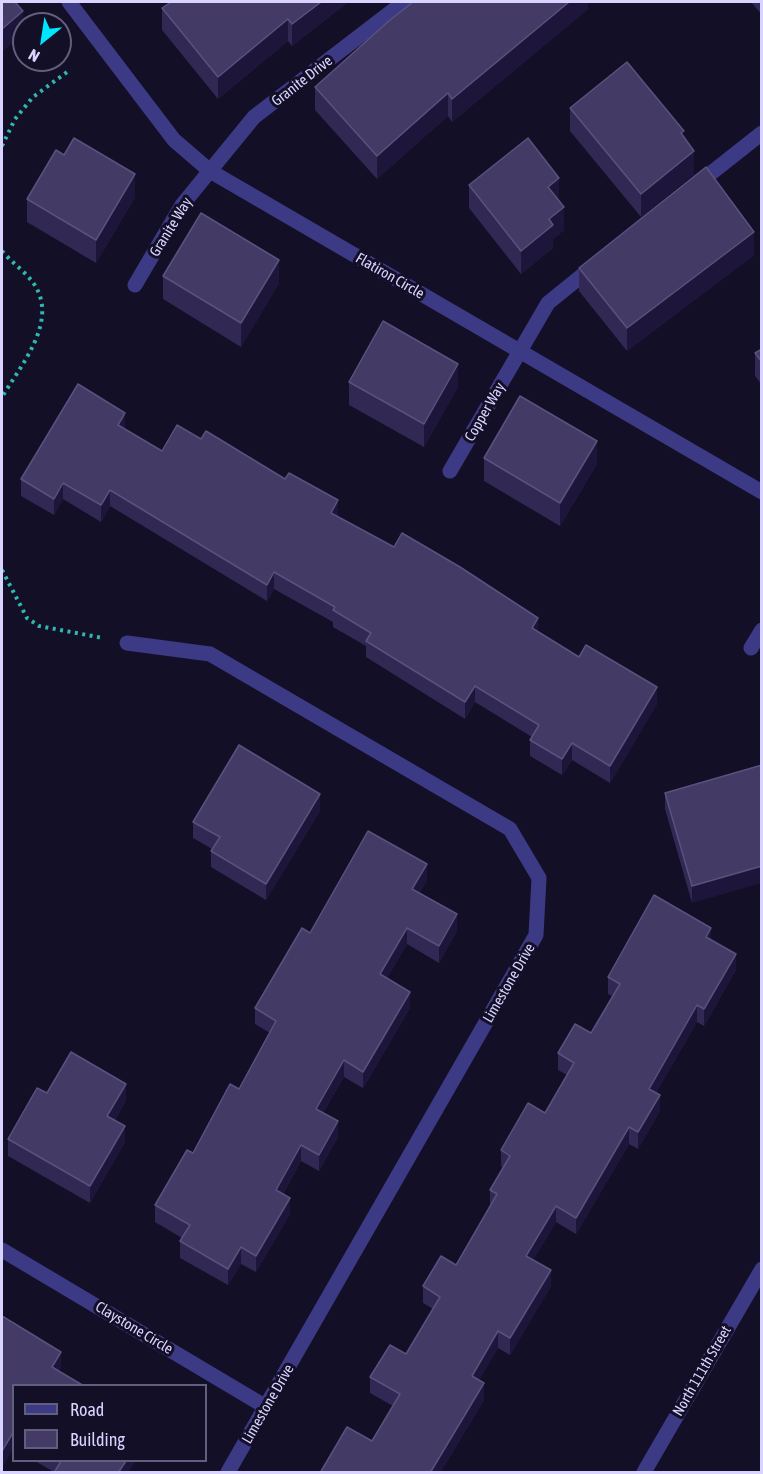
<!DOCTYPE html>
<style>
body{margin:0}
#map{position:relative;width:763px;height:1474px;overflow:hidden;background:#130f26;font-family:"Asap Condensed",sans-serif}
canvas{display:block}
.frame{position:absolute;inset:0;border:3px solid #d9d4ff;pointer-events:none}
.legend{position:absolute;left:12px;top:1384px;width:195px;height:78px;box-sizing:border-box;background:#130f26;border:2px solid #625e7d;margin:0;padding:8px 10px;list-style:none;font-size:18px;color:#d9d4ff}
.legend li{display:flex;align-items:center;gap:12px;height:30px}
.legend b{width:30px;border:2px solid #625e7d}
.north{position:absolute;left:12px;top:12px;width:60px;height:60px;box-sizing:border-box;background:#130f26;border:2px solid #625e7d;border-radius:50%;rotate:210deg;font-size:16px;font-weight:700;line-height:24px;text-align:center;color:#d9d4ff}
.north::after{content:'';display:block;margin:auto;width:21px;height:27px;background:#00e5ff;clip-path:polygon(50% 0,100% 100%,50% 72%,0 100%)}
</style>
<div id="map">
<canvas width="763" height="1474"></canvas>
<div class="frame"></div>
<ul class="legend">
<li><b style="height:8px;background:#3d3a85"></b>Road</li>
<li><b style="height:16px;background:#433a66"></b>Building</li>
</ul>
<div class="north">N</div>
</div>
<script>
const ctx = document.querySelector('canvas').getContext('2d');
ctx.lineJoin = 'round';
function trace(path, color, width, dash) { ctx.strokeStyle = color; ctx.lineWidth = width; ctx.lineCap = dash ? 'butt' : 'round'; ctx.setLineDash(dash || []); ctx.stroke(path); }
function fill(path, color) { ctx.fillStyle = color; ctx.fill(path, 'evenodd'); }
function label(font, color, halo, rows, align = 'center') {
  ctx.font = font + ' "Asap Condensed",sans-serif'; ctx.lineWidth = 6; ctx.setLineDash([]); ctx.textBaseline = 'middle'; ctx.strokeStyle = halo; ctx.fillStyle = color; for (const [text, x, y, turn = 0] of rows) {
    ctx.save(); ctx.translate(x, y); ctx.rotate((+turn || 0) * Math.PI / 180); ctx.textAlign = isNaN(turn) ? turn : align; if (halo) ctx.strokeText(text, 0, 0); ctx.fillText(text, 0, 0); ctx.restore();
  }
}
trace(new Path2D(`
 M2,146l13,-27 18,-22 34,-25
 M2,251c9,11 24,21 32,33 25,37 -13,81 -32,113
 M2,570l25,48 12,8 64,12`), '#2fb8b0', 4, [3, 4.5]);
trace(new Path2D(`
 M69,2l105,138 36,31 552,321
 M696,185l66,-52
 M135,285l47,-80 72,-88 150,-115
 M450,471l98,-168 47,-38
 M127,643l83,11 300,175 29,49 -3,57 -308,537
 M751,648l11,-18
 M2,1250l264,157
 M644,1472l118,-203`), '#3d3a85', 15);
fill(new Path2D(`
 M171,2h177l-56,44 -4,-5 -70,58 -56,-69v-22z
 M588,2v7l-136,113 -4,-6 -71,63 -62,-69v-23z
 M751,2h11v13z
 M570,108l114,29 10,37 -53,43 -71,-86z
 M469,185l90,15 5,30 -11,9v9l-32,26 -52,-66z
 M135,197l-39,66 -69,-41v-23z
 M754,255l-127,96 -48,-60v-23z
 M163,276l116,7 -38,64 -78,-48z
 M762,349v36l-7,-9v-23z
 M349,382l109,5 -34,60 -75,-42z
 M125,429l37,22 39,-12 337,193 119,72 -47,79 -38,-23 -10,15 -32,-19v-16l2,-3 -57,-35 -10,17 -99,-62v-11l-33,-19v-5l-59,-33 -7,12 -157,-95 -9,16 -38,-23 -9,16 -33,-19v-17z
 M484,458l113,6 -37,62 -76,-45z
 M762,765l-70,138 -27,-94v-16z
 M320,811l-54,89 -55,-33v-16l1,-2 -19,-11v-16z
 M427,881l-8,12 38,38 -18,32 -32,-19 -20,34 23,30 -47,80 -19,-11 -21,36 15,24 -19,34 -18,-10 -18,33 7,20 -34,58 -15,-8 -13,21 -48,-27v-17l2,-3 -27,-16v-17l84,-116 31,-56 -15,-9v-16l55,-75z
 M711,940l25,30 -32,56 -7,-4 -41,71 4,18 -22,38 -9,-5 -53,90 -20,-12 -23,38 18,26 -41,69 -12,-7 -19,32 5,20 -44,73h-120l52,-32 21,-35 -23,-13v-16l36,-23 27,-45 -10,-6v-17l33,-21 34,-59v-16l13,-22 -2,-2v-16l44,-37 22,-38 -9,-5v-17l33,-20 21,-37 -4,-2v-17z
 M126,1100l-11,20 10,22 -35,61 -82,-47v-17z
 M35,1461h100l-7,12 -74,-1z`), '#312854');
fill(new Path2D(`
 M321,2h27l-56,44v-22z
 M569,2h19v7l-136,113v-23z
 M23,11v23l-21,18v-23z
 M288,19v22l-70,58v-22z
 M448,93v23l-71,63v-23z
 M694,151v23l-53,43v-23z
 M135,174v23l-39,66v-23z
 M559,178v23l-11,-14z
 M564,207v23l-11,9v9l-32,26v-23l28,-32z
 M754,232v23l-127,96v-23z
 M279,260v23l-38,64v-24z
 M458,364v23l-34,60v-23z
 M125,413v16l-7,-4z
 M597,441v23l-37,62v-23z
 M63,483v16l-9,16v-16z
 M110,490v16l-9,16v-17z
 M338,500v17l-7,-4z
 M274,572v17l-7,12v-16z
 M538,618v16l-6,-6z
 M475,686v16l-10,17v-17z
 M657,687v17l-47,79v-17z
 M572,743v17l-10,15v-16z
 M320,794v17l-54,89v-16z
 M427,864v17l-15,25v-17z
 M762,866v17l-70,20v-17z
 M457,914v17l-18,32v-17z
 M407,928v16l-27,46v-16z
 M711,928v17l-5,-8z
 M736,954v16l-32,56v-17z
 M410,992v16l-47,80v-16z
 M697,1005v17l-48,83v-16z
 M3,1038v16l-1,4v-17z
 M344,1060v17l-28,48v-16z
 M126,1084v16l-19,33v-17z
 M660,1095v16l-22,38v-17z
 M338,1121v16l-19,34v-16z
 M125,1126v16l-35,61v-17z
 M629,1127v17l-53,90v-16z
 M301,1145v16l-25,45v-16z
 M290,1198v16l-34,58v-16z
 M556,1206v16l-30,50v-16z
 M241,1247v17l-13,21v-16z
 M551,1270v16l-41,69v-17z
 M498,1331v17l-26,44v-16z
 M61,1352v16l-9,15v-16z
 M484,1383v17l-44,73h-10z
 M14,1431v17l-12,20v-17z
 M126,1461h9l-7,12h-10z`), '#1d163a');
const building = new Path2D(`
 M2,2h13l8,9 -21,18z
 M171,2h150l-29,22 -4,-5 -70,58 -56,-69z
 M413,2h156l-117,97 -4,-6 -71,63 -62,-69 75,-67z
 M627,62l57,69 -3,2 13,18 -53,43 -71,-86z
 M74,138l61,36 -39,66 -69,-41 29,-49 8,5z
 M528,138l31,40 -11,9 16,20 -15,12 4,6 -32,26 -52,-66z
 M706,167l48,65 -127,96 -48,-60z
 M201,213l78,47 -38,63 -78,-47z
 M383,321l75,43 -34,60 -75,-42z
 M762,349v13l-7,-9z
 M78,384l47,29 -7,12 44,26 15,-26 24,14 5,-8 79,48 4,-6 49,27 -7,13 63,34 8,-14 58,34 78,51 -6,10 47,29 7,-12 71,42 -47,79 -38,-23 -10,16 -32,-19 9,-15 -64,-39 -10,16 -99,-61 5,-8 -38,-23 2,-3 -61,-35 -7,13 -157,-95 -9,15 -38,-22 -9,16 -33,-20z
 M520,396l77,45 -37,62 -76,-45z
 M239,745l81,49 -54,90 -55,-33 9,-14 -27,-15z
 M762,765v101l-70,20 -27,-93z
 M368,831l59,33 -15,25 45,25 -18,32 -32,-18 -27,46 30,18 -47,80 -19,-12 -28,49 22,12 -19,34 -18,-10 -25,45 14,8 -34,58 -15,-9 -13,22 -48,-28 10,-16 -35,-20 32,-55 6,3 37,-69 9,5 37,-68 -21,-13 47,-80 8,5z
 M654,895l57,33 -5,9 30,17 -32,55 -7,-4 -48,84 11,6 -22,37 -9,-5 -53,91 -20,-12 -30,50 25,14 -41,68 -12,-7 -26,45 12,7 -54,90h-110l27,-46 25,14 28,-47 -30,-17 20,-32 16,9 34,-57 -17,-11 18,-30 15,9 41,-71 -7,-4 20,-34 -9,-6 27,-47 17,10 29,-50 -16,-10 17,-29 16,9 29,-49 -12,-7z
 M71,1052l55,32 -19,32 18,10 -35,60 -82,-47 29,-51 10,5z
 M2,1316l59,36 -9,15 32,19h-70v45l-12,20z
 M61,1461h65l-8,12h-64z`);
fill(building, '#433a66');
trace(building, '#5a527e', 1.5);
label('15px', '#d9d4ff', '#130f26', [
 ["Granite Drive",302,81,-38],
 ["Granite Way",171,227,-58],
 ["Flatiron Circle",390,276,30],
 ["Copper Way",485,412,-60],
 ["Limestone Drive",509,983,-60],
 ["Claystone Circle",134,1328,31],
 ["North 111th Street",702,1371,-60],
 ["Limestone Drive",268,1404,-60]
]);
</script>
